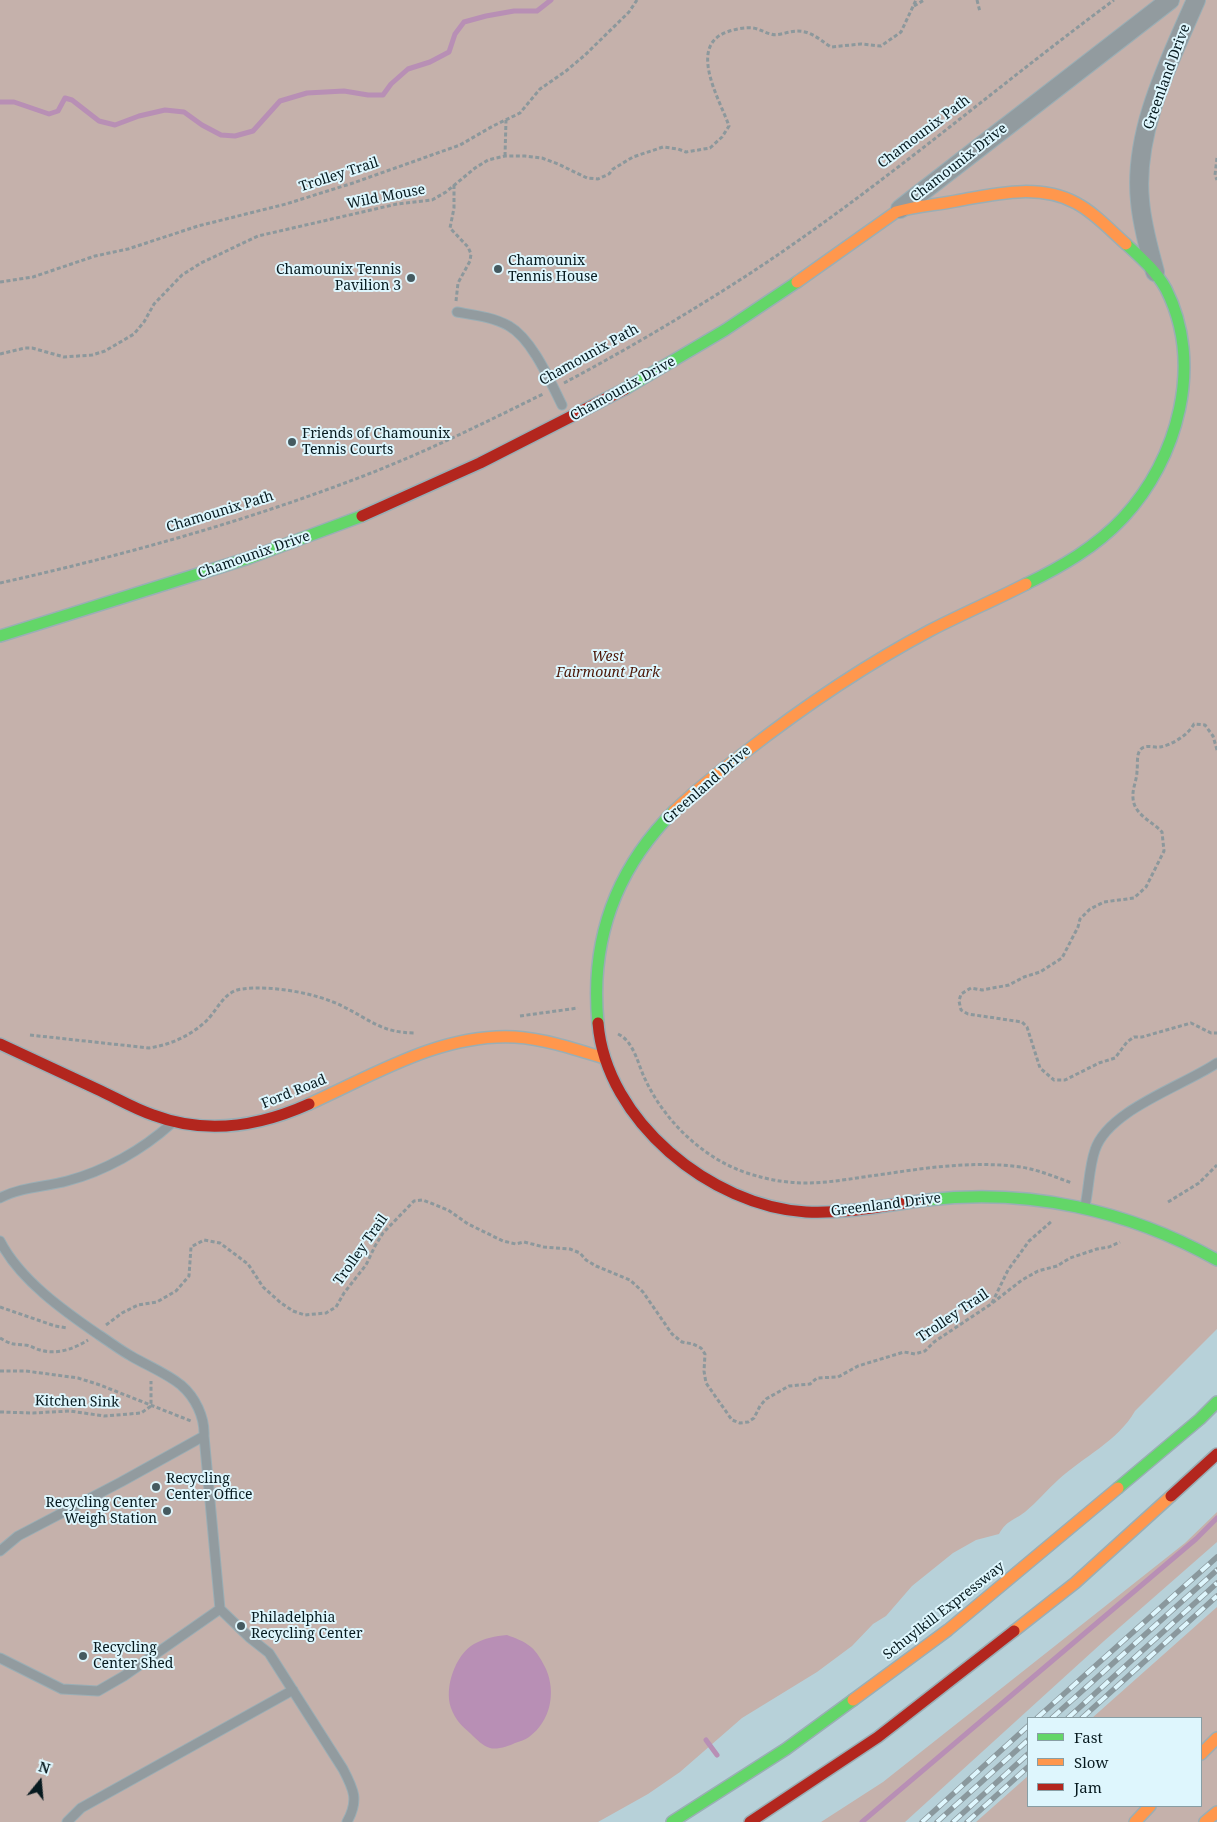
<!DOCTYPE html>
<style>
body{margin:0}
#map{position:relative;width:1217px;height:1822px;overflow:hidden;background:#b7d1d9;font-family:"Noto Serif",serif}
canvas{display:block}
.legend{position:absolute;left:1027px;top:1717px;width:175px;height:90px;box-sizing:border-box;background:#def6fd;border:1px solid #889ea4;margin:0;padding:6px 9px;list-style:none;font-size:15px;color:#071a1f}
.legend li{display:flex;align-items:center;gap:10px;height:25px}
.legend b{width:25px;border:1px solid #889ea4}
.north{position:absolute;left:15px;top:1757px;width:50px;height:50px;-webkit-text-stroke:4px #def6fd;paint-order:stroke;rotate:17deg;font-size:14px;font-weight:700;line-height:20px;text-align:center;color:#071a1f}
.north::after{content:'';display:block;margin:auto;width:18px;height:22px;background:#071a1f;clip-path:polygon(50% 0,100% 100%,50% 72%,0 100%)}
</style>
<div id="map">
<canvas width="1217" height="1822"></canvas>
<ul class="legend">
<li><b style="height:6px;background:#63d668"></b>Fast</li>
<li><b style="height:6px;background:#ff974d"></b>Slow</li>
<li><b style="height:6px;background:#b3261e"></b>Jam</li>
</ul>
<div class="north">N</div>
</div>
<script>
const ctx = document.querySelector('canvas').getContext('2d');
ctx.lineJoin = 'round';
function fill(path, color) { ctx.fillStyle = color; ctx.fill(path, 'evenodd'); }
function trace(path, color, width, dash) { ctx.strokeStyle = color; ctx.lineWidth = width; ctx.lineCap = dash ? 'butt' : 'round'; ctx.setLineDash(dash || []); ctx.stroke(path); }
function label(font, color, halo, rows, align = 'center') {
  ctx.font = font + ' "Noto Serif",serif'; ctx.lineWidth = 4; ctx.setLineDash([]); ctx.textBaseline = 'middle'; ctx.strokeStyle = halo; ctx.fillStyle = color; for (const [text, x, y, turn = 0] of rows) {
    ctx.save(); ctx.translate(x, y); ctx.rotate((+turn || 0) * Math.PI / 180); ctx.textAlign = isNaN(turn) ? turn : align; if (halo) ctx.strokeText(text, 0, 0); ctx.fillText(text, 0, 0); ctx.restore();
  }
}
fill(new Path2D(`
 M0,0h1217v1329l-82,82c-17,30 -52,46 -77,69 -11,10 -21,22 -33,32 -12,9 -18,8 -26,22l-23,6 -23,13 -41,33 -26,30 -13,8 -21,22 -35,26 -75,46 -62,54 -32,22 -50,28h-598z
 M1217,1512v30l-113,99 -199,181h-84l62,-40 302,-239z
 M1217,1607v215h-241l52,-46v30h173v-88h-109z`), '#c5b1ab');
fill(new Path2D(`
 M507,1635c8,3 17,6 24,12 6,5 11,14 15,22 10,23 5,52 -17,68 -4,3 -9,4 -14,6 -6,3 -18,7 -25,5 -7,-2 -14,-9 -19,-14 -10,-9 -15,-13 -20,-26 -7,-20 4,-53 23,-64 11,-6 21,-8 33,-9z`), '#b88fb5');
trace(new Path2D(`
 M0,102h14l35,12 9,-3 7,-13 7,2 27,21 16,4 24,-9 26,-6 19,2 18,13 19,10 14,1 18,-5 27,-30 27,-8 37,-2 24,4h15l8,-11 17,-15 22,-7 19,-10 6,-18 9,-12 22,-6 28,-5h23l14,-11
 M706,1740l11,15
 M862,1822l334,-283 21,-21`), '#b88fb5', 5);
const lane = new Path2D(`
 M457,312c17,3 36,5 52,14 23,13 41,55 53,79
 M0,1198c21,-11 45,-11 67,-17 38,-10 75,-31 104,-57
 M1085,1206c4,-18 4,-39 10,-56 13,-40 88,-64 122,-87
 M0,1241c20,39 64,70 99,94 11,7 21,15 32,21 17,10 35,17 50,29 14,12 24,32 23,51l16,173 30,29 19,15 74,116c11,21 16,31 4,53
 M0,1551l18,-15 103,-54 83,-46
 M0,1658l62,31 36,2 26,-15 96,-67
 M67,1822l14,-14 212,-118`);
const street = new Path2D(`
 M900,209l270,-209
 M1155,272c-6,-23 -13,-46 -15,-71 -7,-69 29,-139 56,-201`);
const fast = new Path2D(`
 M625,389l100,-59 72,-48
 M1026,584c35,-17 70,-37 97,-66 55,-59 81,-154 43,-229 -10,-18 -25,-31 -40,-45
 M0,636l249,-78 113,-42
 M598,1023c-8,-83 17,-153 76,-212
 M927,1200c101,-12 201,10 290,60
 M1118,1488l82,-69 17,-17
 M672,1822l114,-73 67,-49`);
const slow = new Path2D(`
 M797,282l99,-70c19,-6 40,-7 60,-11 39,-7 83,-18 120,2 19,10 34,27 50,41
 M674,811c22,-21 46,-40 70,-58 59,-46 121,-88 187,-123 31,-16 64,-30 95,-46
 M309,1104c65,-29 132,-71 206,-67 30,2 60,12 89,21
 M1014,1631l61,-48 96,-87
 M853,1700l95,-70 170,-142
 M1201,1754l16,-16
 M1135,1822l15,-16
 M1205,1822l12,-10`);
const jam = new Path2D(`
 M362,516l118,-53 145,-74
 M598,1023c8,98 113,183 208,189 41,2 80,-7 121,-12
 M0,1044c34,16 67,31 101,47 17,8 34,18 52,24 53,20 105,12 156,-11
 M1171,1496l46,-42
 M750,1822l128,-85 136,-106`);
trace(lane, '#9aaeb5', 11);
trace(street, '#9aaeb5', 20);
trace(fast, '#9aaeb5', 14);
trace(slow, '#9aaeb5', 14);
trace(jam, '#9aaeb5', 14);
trace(new Path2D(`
 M977,0l3,12
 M914,6l10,-6
 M505,156l1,-36
 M1217,158l-2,17 2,5
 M454,185v23l-4,20 18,19 3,7 -1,7 -12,22 -2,18
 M0,282l33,-5 62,-21 33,-7 70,-23 88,-22 67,-21 107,-38 33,-19 27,-13 20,-24 26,-18 19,-16 44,-43 8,-12
 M0,354l25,-6h7l32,9 28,-2 13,-4 29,-17 10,-12 10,-18 28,-29 19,-12 57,-27 139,-32 35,-4 14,-8 29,-24 13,-8 17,-4h20l17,2 16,6 29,14 11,1 11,-5 4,-5 20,-12 30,-10 15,2 8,3 24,-4 12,-11 7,-11c-9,-26 -42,-80 -2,-94 8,-3 18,-5 26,-4 7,1 12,5 18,6 6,2 13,-1 19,-2 18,-4 27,6 41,15l30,-3 20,2 20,-14 15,-32
 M564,383c62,-33 123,-69 182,-107 129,-84 245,-185 368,-276
 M0,583c125,-28 251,-63 371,-110 59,-23 115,-51 172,-79
 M1217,750l-4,-14 -8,-11 -11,-1c-6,11 -22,21 -34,23 -6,1 -14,-3 -19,2 -5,5 -3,15 -4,22 0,9 -5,18 -4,27 1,17 19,23 29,34l2,19 -18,36 -12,11 -30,4 -14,7 -10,10 -2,8 -16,31 -22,14 -16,5 -15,8 -27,5 -11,-2 -10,6 -2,7 2,9 7,4 54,8 5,5 13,41 14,12h11l34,-17 16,-5 12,-16 7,-5h8l49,-14 20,10h6
 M520,1016l58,-8
 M618,1034c17,8 20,32 28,47 19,40 56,76 98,91 56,19 86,9 141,2 45,-7 92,-13 136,-7 18,3 34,10 51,16
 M30,1035l119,13c20,-3 39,-11 55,-25 13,-11 19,-32 38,-34 29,-4 74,4 100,17 29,14 39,27 74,27
 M1168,1202l31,-19 18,-18
 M992,1303l16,-33 21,-29 23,-20
 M0,1307l55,19 13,2
 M106,1325l16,-12 16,-8 19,-3 19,-11 13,-15 2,-29 13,-7 16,3 28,21 15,23 18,16 12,8 12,4 21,-2 10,-6 8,-14 22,-28 9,-19 8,-13 31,-32 9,-1 25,10 20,14 35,17 13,3 8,-2 20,5 26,2 10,4 6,7 10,6 34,14 13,12 29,42 10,8 11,2 8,4 4,6 -1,17 2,12 26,37 8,3 8,-1 6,-4 6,-12 6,-7 23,-13 21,-2 7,-6 21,-1 20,-11 46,-14 11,2 10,-3 9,-9 57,-38 31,-24 16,-9 19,-5 13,-8 27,-9 12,-2 11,-5
 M0,1338c12,7 12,6 25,7 5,0 10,4 15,5 16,5 34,-1 48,-10
 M0,1371h26l52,7 22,7 91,36
 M0,1412l33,1 37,-2 34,5 37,-3 10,-7v-25`), '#8c989c', 3, [4, 2.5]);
trace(lane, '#929b9f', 9);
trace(street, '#929b9f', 18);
trace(fast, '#63d668', 11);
trace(slow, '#ff974d', 11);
trace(jam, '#b3261e', 11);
const rail = new Path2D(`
 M1037,1718l180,-161
 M1052,1718l165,-148
 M1068,1718l149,-135
 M1082,1718l135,-122
 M922,1822l106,-96
 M937,1822l91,-82
 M953,1822l75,-68
 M967,1822l61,-55`);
trace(rail, '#8a989d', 5.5);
trace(rail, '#def6fd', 4, [11]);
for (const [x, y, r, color] of [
 [498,269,5,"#455a60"],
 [411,278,5,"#455a60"],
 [292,442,5,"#455a60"],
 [156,1487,5,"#455a60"],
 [167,1511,5,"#455a60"],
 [241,1626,5,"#455a60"],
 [83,1656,5,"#455a60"]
]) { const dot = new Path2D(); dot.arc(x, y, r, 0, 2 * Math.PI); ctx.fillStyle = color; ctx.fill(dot); trace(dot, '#def6fd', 2); }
label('14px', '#071a1f', '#def6fd', [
 ["Greenland Drive",1167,77,-70],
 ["Chamounix Path",924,132,-37],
 ["Chamounix Drive",959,163,-38],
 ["Trolley Trail",339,175,-18],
 ["Wild Mouse",386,197,-11],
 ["Chamounix Path",589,355,-29],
 ["Chamounix Drive",623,389,-29],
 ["Chamounix Path",220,512,-17],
 ["Chamounix Drive",254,555,-19],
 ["Greenland Drive",707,785,-41],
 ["Ford Road",294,1092,-22],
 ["Greenland Drive",886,1205,-7],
 ["Trolley Trail",361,1250,-55],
 ["Trolley Trail",953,1316,-34],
 ["Kitchen Sink",77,1402,1],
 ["Schuylkill Expressway",944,1611,-38]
]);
label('14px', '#071a1f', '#def6fd', [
 ["Chamounix",508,261],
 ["Tennis House",508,277],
 ["Chamounix Tennis",401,270,"right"],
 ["Pavilion 3",401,286,"right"],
 ["Friends of Chamounix",302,434],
 ["Tennis Courts",302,450],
 ["Recycling",166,1479],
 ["Center Office",166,1495],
 ["Recycling Center",157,1503,"right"],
 ["Weigh Station",157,1519,"right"],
 ["Philadelphia",251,1618],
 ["Recycling Center",251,1634],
 ["Recycling",93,1648],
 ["Center Shed",93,1664]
], 'left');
label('italic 14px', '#4c1707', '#def6fd', [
 ["West",608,657],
 ["Fairmount Park",608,673]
]);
</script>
